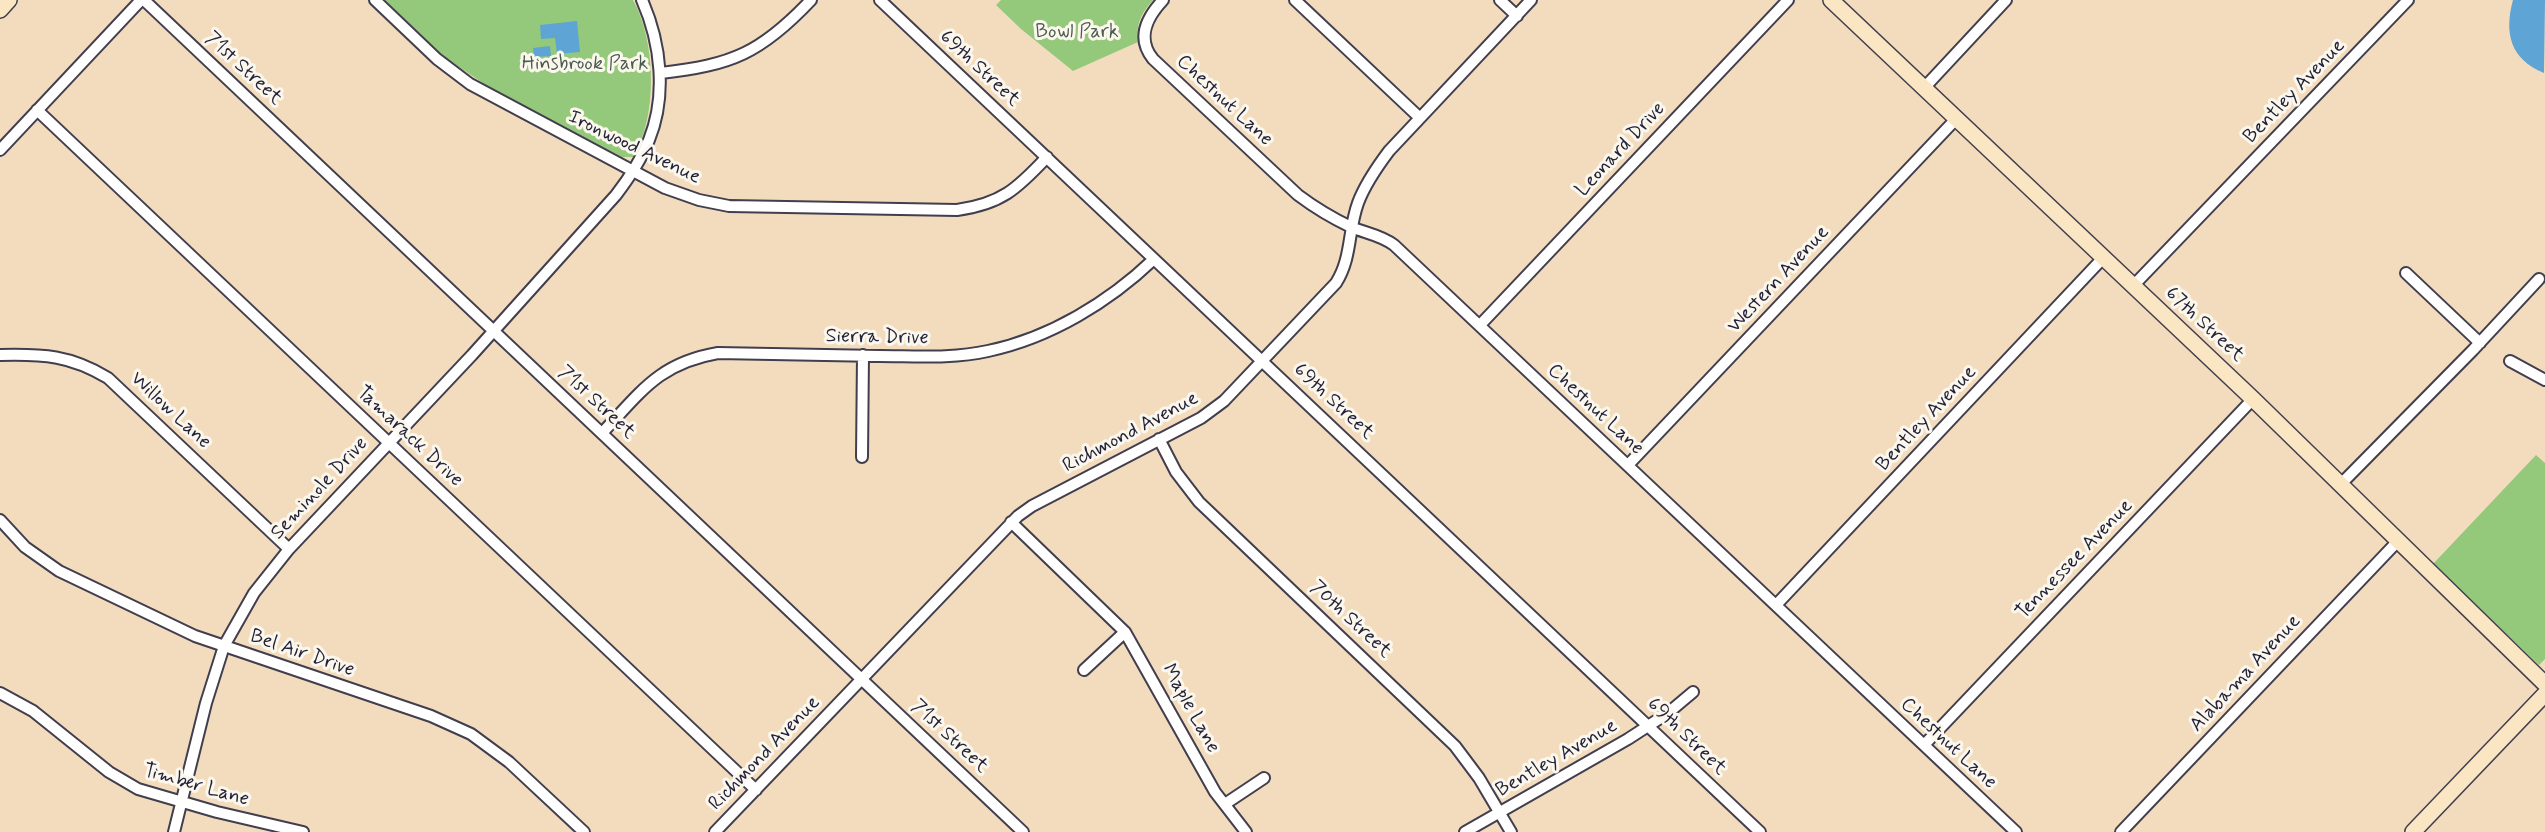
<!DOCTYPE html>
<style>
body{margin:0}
canvas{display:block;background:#f3dcbd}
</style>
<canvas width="2545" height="832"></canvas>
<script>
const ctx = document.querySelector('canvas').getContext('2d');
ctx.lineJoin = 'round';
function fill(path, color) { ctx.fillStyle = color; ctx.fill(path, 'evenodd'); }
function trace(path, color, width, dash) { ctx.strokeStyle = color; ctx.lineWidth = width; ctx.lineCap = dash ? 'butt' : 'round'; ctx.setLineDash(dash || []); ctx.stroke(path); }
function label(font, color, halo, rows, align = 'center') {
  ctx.font = font + ' Mynerve,sans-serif'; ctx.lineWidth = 6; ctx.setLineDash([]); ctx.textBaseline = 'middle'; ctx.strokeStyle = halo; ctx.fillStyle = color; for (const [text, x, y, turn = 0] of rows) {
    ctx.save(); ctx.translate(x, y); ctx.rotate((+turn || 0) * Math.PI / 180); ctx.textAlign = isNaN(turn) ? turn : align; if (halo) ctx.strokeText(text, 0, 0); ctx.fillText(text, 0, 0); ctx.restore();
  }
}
fill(new Path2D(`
 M385,0h248c23,41 25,117 0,157h-11l-123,-63 -53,-36z
 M1001,0h152c-12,14 -17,23 -15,42l-65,29 -52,-42 -25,-24z
 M2536,455l9,8v196l-6,6 -106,-101z`), '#94c97b');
fill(new Path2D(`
 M2513,0h32l-1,73c-34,-14 -40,-40 -31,-73z
 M577,21l3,31 -23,2 -2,-16 -14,1 -1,-14z
 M550,46l1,10 -17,1 -1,-9z`), '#5ea4d4');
const street = new Path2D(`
 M144,0l879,832
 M375,0l62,59 33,25 195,104 34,12 30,6 228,4c44,-6 60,-21 90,-53
 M880,0l880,832
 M1163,0c-16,17 -27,38 -10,59l145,136c16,12 34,23 53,32 14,6 30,8 43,18l622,587
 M1295,0l125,118
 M1500,0l17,16
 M661,73c71,-8 100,-20 150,-73
 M1924,88l82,-88
 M37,110l719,680
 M0,150l141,-150
 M2406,273l74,70
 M2133,286l275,-286
 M1480,325l308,-325
 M0,355c43,-1 70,0 108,23l181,171
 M2510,361l35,19
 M602,433c39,-41 57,-70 116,-80 54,1 107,2 161,3 36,0 73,3 109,-5 62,-13 121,-49 166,-92
 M1159,439l17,33 23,30 256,244 24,32 32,54
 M862,457l1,-102
 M1628,465l328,-346
 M2340,485l133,-135 66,-71
 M0,520l25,27 34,24 136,65 236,80 40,18 38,28 75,70
 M1011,522l114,110 90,160 31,40
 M1776,605l327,-347
 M1084,670l41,-38
 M0,693l33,18 76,61 29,17 79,23 86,20
 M1924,745l329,-346
 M1225,804l39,-26
 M174,832l32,-129 18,-57 30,-53 35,-44 183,-194 144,-160c13,-17 25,-35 33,-55 18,-44 12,-97 -7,-140
 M715,832l303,-316 14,-10 169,-88 23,-17 112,-118c16,-25 12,-53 22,-80 7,-19 19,-36 31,-52l142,-151
 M1465,832l163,-93 40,-26 25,-21
 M2121,832l276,-290`);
const secondary = new Path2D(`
 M1831,0l422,399 292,285
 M0,10l9,-10
 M2413,832l132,-138`);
trace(street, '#413e4e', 14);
trace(secondary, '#413e4e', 18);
trace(street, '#fff', 10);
trace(secondary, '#fbe6c4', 15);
label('20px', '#4a5c51', '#fbf7ec', [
 ["Bowl Park",1077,33],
 ["Hinsbrook Park",585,65]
]);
label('20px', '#22223b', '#fbf7ec', [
 ["71st Street",243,69,43],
 ["69th Street",979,69,43],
 ["Bentley Avenue",2295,92,-46],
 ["Chestnut Lane",1224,101,43],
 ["Ironwood Avenue",634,148,26],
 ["Leonard Drive",1621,150,-47],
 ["Western Avenue",1779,280,-47],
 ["67th Street",2204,325,43],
 ["Sierra Drive",877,338,1],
 ["69th Street",1333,402,43],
 ["71st Street",596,403,43],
 ["Chestnut Lane",1595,410,43],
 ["Willow Lane",170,411,43],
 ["Bentley Avenue",1927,419,-47],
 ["Richmond Avenue",1131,433,-28],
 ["Tamarack Drive",409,437,43],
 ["Seminole Drive",320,489,-47],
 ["Tennessee Avenue",2075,560,-46],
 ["70th Street",1350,620,43],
 ["Bel Air Drive",302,654,19],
 ["Alabama Avenue",2246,674,-47],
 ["Maple Lane",1190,709,61],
 ["71st Street",949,737,43],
 ["69th Street",1686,737,44],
 ["Chestnut Lane",1948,744,43],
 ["Richmond Avenue",765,754,-46],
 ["Bentley Avenue",1557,759,-30],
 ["Timber Lane",196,786,16]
]);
</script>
